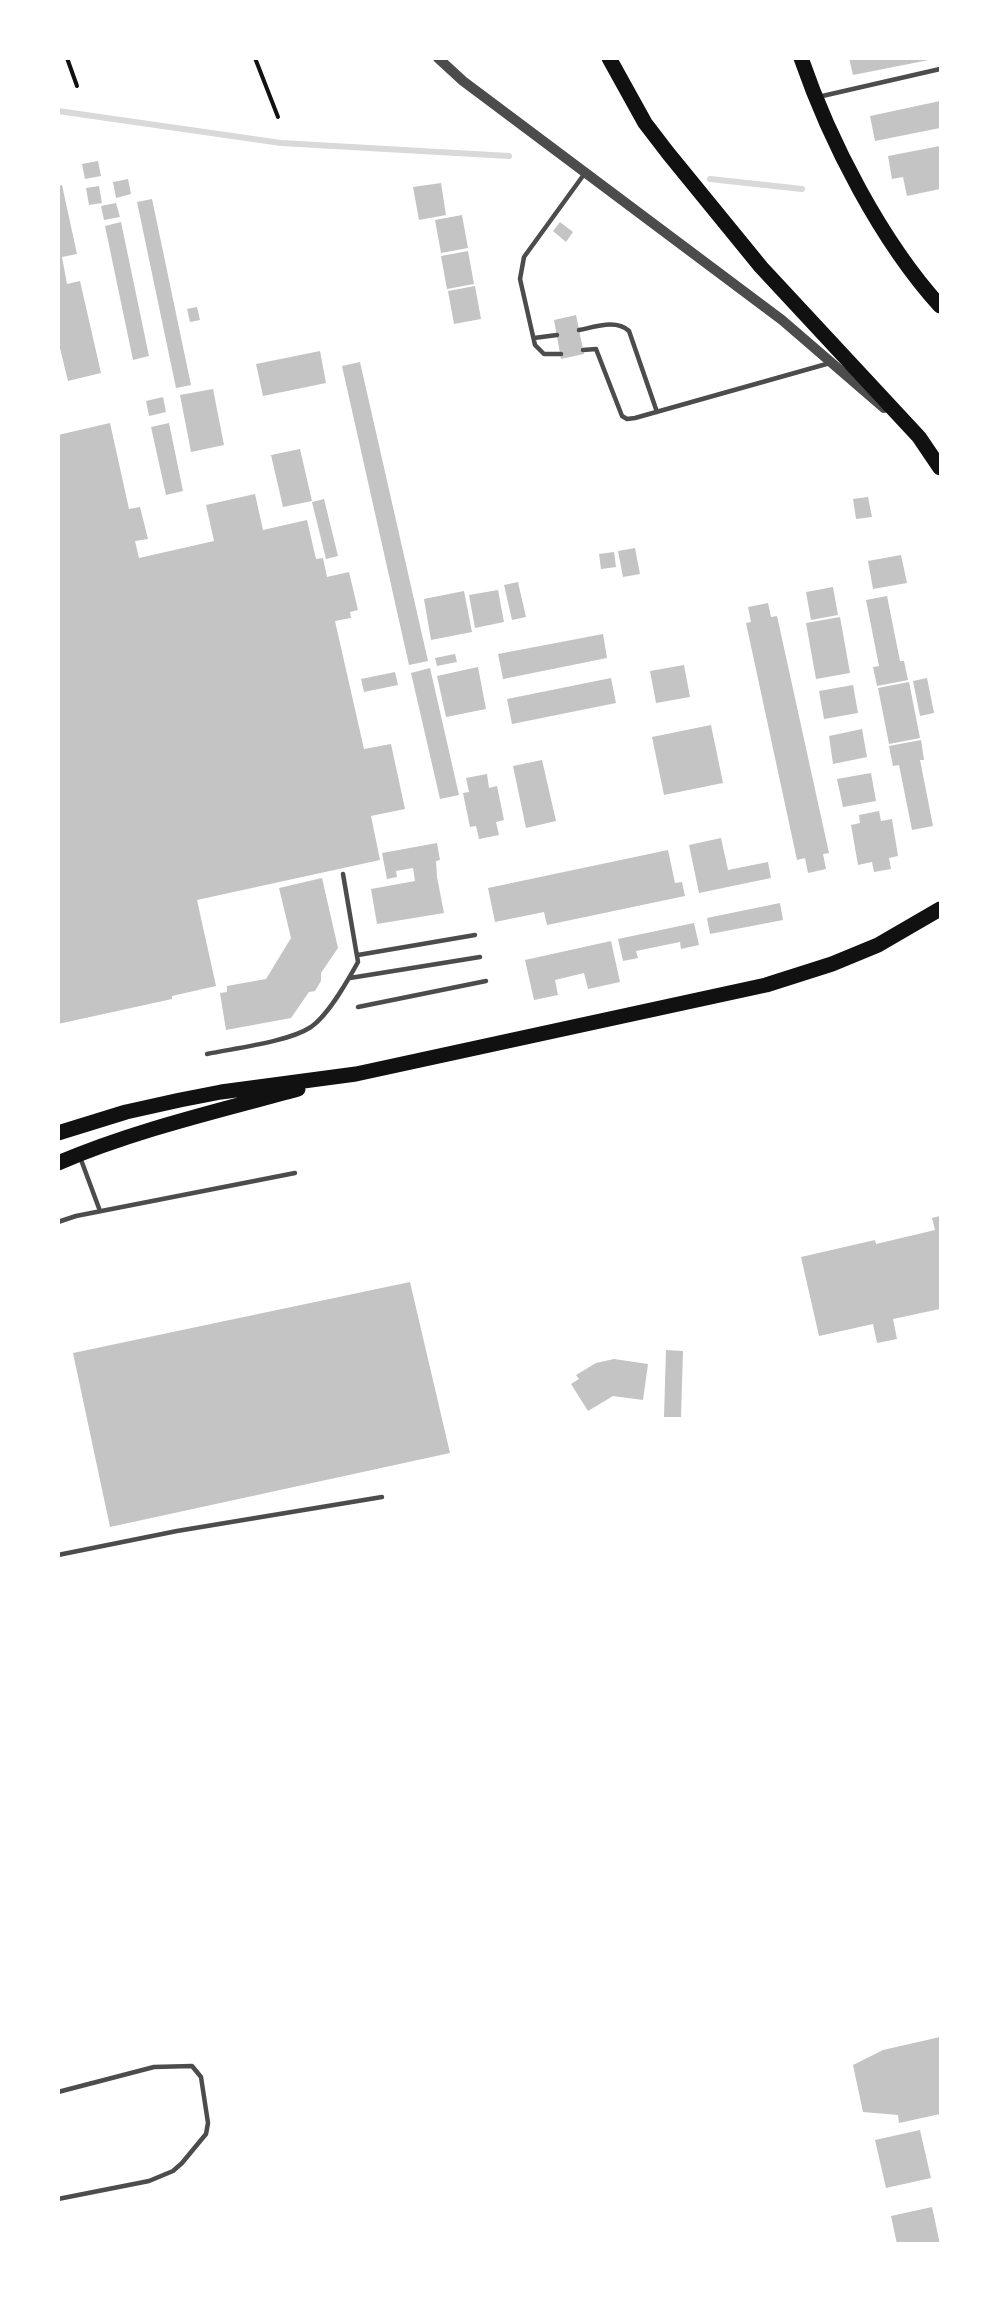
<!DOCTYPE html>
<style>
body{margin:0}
#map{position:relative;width:999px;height:2302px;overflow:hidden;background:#fff;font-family:"PT Sans",sans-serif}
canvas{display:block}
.frame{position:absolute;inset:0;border:60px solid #fff;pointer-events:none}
</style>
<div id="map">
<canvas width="999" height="2302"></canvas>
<div class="frame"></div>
</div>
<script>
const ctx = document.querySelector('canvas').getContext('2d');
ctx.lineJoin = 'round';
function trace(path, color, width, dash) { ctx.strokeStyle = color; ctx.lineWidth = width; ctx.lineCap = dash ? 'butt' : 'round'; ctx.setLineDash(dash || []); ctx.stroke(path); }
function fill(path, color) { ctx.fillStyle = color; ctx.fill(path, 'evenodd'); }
trace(new Path2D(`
 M58,111l223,32 228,13
 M710,179l92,10`), '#d9d9d9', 6);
fill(new Path2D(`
 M849,58h80v2l-76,15z
 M940,101v27l-65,13 -5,-25z
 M940,146v43l-33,7 -4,-19 -11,2 -4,-23z
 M98,161l3,15 -16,3 -3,-15z
 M128,179l3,15 -15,4 -3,-16z
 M441,183l5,32 -27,5 -6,-33z
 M62,185l15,69 -15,3 5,27 13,-3 21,92 -33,8 -10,-41v-154z
 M99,186l3,17 -13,2 -3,-17z
 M152,199l39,186 -15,3 -39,-186z
 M116,203l4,14 -16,3 -3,-14z
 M462,215l6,33 -27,5 -6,-33z
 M121,222l28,134 -16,4 -28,-134z
 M560,222l13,10 -7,10 -13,-11z
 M468,251l6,33 -27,5 -6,-33z
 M475,286l6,33 -27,5 -6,-33z
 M197,307l3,13 -10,2 -3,-13z
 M576,315l8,39 -23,5 -7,-39z
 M320,351l6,32 -63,13 -7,-32z
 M360,362l68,299 -19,4 -67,-299z
 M213,389l11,56 -33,7 -11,-57z
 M163,397l3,15 -17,4 -3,-15z
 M110,423l19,86 11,-2 8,32 -13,2 4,17 75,-17 -8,-36 49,-11 8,36 44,-10 9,39 7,-1 4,19 22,-5 9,38 -8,2 1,6 -16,3 29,128 27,-5 14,65 -34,7 9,44 -183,40 19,86 -44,10v3l-114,25v-589z
 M169,423l14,68 -17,4 -15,-68z
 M300,449l12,52 -29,6 -12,-52z
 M868,497l4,20 -16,2 -3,-20z
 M324,499l14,57 -12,3 -14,-57z
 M635,548l5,26 -17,3 -5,-26z
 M614,552l2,15 -15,2 -2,-15z
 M901,555l6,28 -34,6 -5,-28z
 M518,582l8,35 -14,3 -8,-35z
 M833,587l5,28 -27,5 -5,-28z
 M498,590l6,32 -29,6 -6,-33z
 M464,591l8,41 -41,8 -7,-41z
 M887,596l13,65h4l4,19 -31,6 -4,-19 6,-1 -13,-66z
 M768,603l3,14 6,-1 52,237 -6,1 3,15 -18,4 -3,-15 -8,2 -51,-237 5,-1 -3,-15z
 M840,617l10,56 -34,6 -10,-56z
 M603,634l4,24 -104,21 -5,-25z
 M455,654l2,8 -20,4 -2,-8z
 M684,665l6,32 -34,6 -6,-32z
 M478,667l8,42 -40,8 -9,-41z
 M430,668l29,127 -19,4 -29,-126z
 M395,672l3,13 -34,7 -3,-13z
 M611,678l5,25 -104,21 -5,-25z
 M927,678l7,35 -14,3 -7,-35z
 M909,682l11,56 -31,6 -11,-56z
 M853,685l5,28 -34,6 -5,-28z
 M711,725l12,58 -59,12 -12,-58z
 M862,729l5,28 -34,7 -4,-28z
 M921,740l3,20h-4l13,66 -21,4 -13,-65 -6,1 -4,-20z
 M542,760l14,61 -30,7 -13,-62z
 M871,773l5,28 -33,6 -6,-28z
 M487,774l2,14 8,-2 7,34 -8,2 3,13 -20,4 -3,-13 -6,1 -7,-34 6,-1 -3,-14z
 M879,811l2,10 11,-2 6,37 -9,2 2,11 -17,3 -2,-10 -14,3 -7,-40 9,-2 -1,-8z
 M721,838l7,32 40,-8 3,16 -72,15 -10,-48z
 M437,843l3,17 -4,1 1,16 7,36 -67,11 -6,-35 44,-8 -2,-13 -17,3 1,6 -10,2 -5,-26z
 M668,850l7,33 7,-1 3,14 -138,29 -3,-13 -49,10 -7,-34z
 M322,878l16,70 -17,25v8l-6,10 -6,1 -18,26 -65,12 -6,-37 7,-1v-6l39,-7 25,-41 -12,-50z
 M780,903l3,17 -73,14 -3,-16z
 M694,923l5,22 -18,4 -1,-7 -44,9 2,7 -15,3 -5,-22z
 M611,941l9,41 -32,7 -4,-16 -29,7 3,15 -24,5 -9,-40z
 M940,1216v93l-47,10 4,20 -20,4 -4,-19 -54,12 -18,-79 74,-17 1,4 59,-14 -3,-12z
 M410,1282l40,171 -340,74 -37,-174z
 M666,1350l17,1 -2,66h-17z
 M614,1359l34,5 -5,36 -30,-4 -25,15 -17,-27 8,-5 -3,-4 20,-12z
 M940,2037v77l-41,9 -1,-8 -35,-3 -10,-47 30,-15z
 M920,2130l11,48 -45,10 -11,-48z
 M932,2207l8,37h-43l-6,-28z`), '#c4c4c4');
trace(new Path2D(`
 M67,58l10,28
 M255,58l23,59`), '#111', 4);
trace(new Path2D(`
 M818,97l122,-28
 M579,330c16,-3 37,-11 50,1l28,81
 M534,338l23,-3
 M583,350l13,-1 26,67 5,3 8,-1 195,-55
 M561,354h-17l-9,-9 -15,-66 4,-22 61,-84
 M358,955l117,-20
 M350,978l130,-21
 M358,1007l128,-26
 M207,1054c29,-6 81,-12 104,-27 18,-13 36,-45 47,-65l-15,-88
 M80,1157l20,54
 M58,1222l18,-6 219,-43
 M58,1555l119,-24 205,-34
 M58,2092l96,-25 38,-1 9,11 7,46 -2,11 -24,29 -9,8 -24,10 -91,18`), '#4c4c4c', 4.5);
trace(new Path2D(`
 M438,58l25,23 319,239 102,88`), '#4c4c4c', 10);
trace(new Path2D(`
 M609,58l36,65 23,30 93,114 158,170 21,31
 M801,58c29,84 80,183 139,248
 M58,1133l68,-21 54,-12 41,-8 135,-18 410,-89 66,-21 46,-19 62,-36
 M58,1163c77,-33 160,-52 240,-74`), '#111', 15);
</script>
